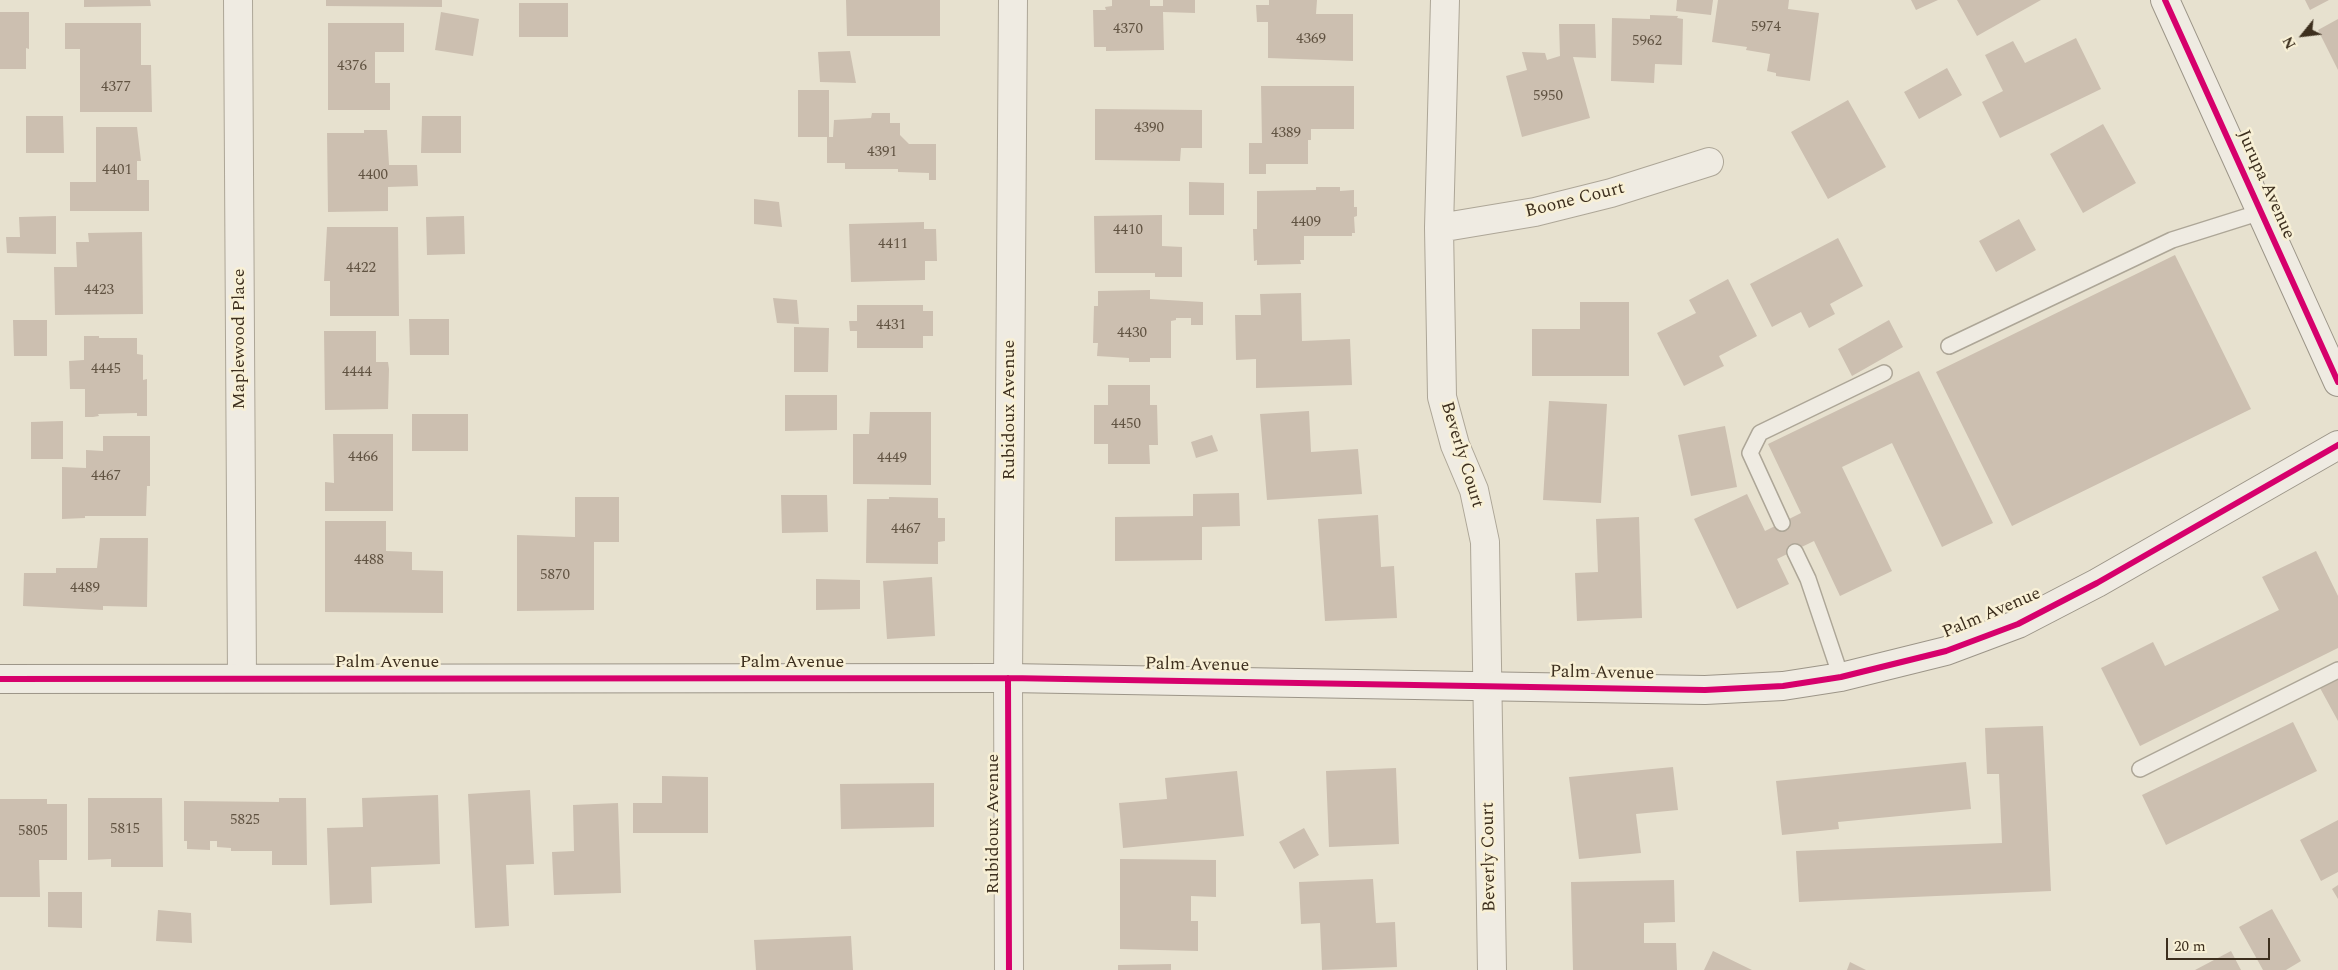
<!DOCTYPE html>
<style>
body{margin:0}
#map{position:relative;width:2338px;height:970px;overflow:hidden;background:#e7e1cf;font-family:Spectral,serif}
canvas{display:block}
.north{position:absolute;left:2278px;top:10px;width:50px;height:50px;-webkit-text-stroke:4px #f8f0d6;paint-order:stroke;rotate:241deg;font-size:14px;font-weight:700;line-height:20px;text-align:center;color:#3d2f1e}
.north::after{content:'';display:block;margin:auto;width:18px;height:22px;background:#3d2f1e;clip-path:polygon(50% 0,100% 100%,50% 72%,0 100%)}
.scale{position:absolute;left:2166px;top:938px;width:104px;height:22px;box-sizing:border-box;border:2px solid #3d2f1e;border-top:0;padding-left:6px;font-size:15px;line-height:18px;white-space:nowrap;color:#3d2f1e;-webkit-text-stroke:4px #f8f0d6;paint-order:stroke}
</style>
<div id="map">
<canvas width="2338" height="970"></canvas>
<div class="north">N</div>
<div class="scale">20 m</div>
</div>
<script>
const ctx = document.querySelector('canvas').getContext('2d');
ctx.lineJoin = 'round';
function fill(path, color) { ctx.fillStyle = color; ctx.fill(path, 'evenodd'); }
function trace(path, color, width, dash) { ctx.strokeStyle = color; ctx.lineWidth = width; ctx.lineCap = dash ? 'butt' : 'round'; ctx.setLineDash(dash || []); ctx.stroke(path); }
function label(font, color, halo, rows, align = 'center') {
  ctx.font = font + ' Spectral,serif'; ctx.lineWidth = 5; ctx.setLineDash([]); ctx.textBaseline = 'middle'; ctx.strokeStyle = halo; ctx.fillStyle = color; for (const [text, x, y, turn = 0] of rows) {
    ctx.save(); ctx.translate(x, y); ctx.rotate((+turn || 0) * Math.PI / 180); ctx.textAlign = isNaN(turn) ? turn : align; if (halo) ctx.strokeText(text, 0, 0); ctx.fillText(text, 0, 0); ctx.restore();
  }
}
fill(new Path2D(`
 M84,0h66l1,6 -67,1z
 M326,0h116v7l-116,-1z
 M846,0h94v36h-93z
 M1112,0h38v6h13v-6h32v13l-32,-1 1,38 -58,1v-4h-12l-1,-37h13l-1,-3 7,-1z
 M1269,0h48l-1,14h37v47l-85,-3v-36h-11l-1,-17h13z
 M1677,0h36l-2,15 -35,-4z
 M1718,0h71l-1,9 31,4 -9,68 -34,-5v-3l-9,-2 3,-17 -24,-4 1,-3 -35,-5z
 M1911,0h27l-22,10z
 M1957,0h84l-64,36z
 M2305,0h24l-19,10z
 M519,3h49v34h-49z
 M0,12h29v37l-3,-1v21h-26z
 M441,12l38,7 -6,37 -38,-6z
 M1650,15l28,1 -1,2 6,1 -1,46 -27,-1 -1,19 -43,-2 1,-63 38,1z
 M2338,19v51l-20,-40z
 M65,23h76v42h10l1,47h-72v-63h-15z
 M328,23h76v29h-29v31h15v27h-62z
 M1559,24h36l1,34 -23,-1 17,61 -68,19 -16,-61 21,-6 -5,-18 23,1 2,7 13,-4z
 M2076,38l25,51 -101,49 -18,-36 21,-11 -18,-36 28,-14 12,22z
 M850,51l6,32 -36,-1 -2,-30z
 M1947,68l15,27 -43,24 -15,-27z
 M1261,86h93v43h-43v11h-3v24h-42v10h-17v-31h13z
 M798,90h31v47h-31z
 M1848,100l38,67 -58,32 -37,-67z
 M1095,109l107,1v38h-21l-1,13 -85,-1z
 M872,113h18v10h10v12l9,9h27v36h-7v-7l-31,-1v-3h-53v-6h-18v-26h6l1,-17 37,-2z
 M26,116h37l1,37h-38z
 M422,116h39v37h-40z
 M2103,124l33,59 -53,30 -33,-59z
 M96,127h41l4,34h-4v19h12v31h-79v-29h26z
 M364,130h23l2,35h28l1,21 -30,1v24l-60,1 -1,-79h37z
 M1189,182l35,1v32h-35z
 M1316,187h24v4l14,-1v17h3v9l-3,1 1,16h-3v3h-48v24h-4l1,4 -44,1v-5l-3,1 -1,-32h4v-38l59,-1z
 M754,199l25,3 3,25 -28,-3z
 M1162,215v31l20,1v30h-27v-4h-60l-1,-57z
 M56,216v38l-49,-1 -1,-16h14l-1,-20z
 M464,216l1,38 -38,1 -1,-38z
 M2019,219l17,31 -40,22 -17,-31z
 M924,222v7h12l1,32h-12v19l-74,2 -2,-58z
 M327,227h71l1,89h-69v-35h-6z
 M142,232l1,82 -88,1 -1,-48h23l-1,-25h13l-1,-9z
 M1838,238l25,48 -33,18 5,10 -26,14 -8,-16 -29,15 -22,-43z
 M2175,255l76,154 -239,117 -76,-154z
 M1728,279l29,57 -38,20 5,10 -40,20 -27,-53 39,-20 -7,-13z
 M1150,290v9l53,3v23h-12v-7h-15v2l-5,1v37h-21v4h-21v-4l-32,-2 1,-13h-5l1,-37h4v-15z
 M1301,293l1,48 48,-2 2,46 -96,3v-29l-20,1 -1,-45h26l-1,-21z
 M773,298l24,2 2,24 -22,-1z
 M1580,302h49v74h-97v-47h48z
 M857,305h66v6h10v25h-10v12h-66v-17h-7l-1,-10h8z
 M409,319h40v36h-39z
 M13,320h34v36h-33z
 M1889,320l14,27 -51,29 -14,-27z
 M794,327l35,1 -1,44h-34z
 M324,331h52v31h12l1,7 -1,40 -63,1z
 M84,336h15v2h38v16l6,1v25l4,-1v37h-10v-3l-39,1 1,2 -6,1h-8v-28h-15l-1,-28 15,-1z
 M1919,371l74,152 -51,24 -50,-104 -50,24 50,104 -52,25 -26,-55 -37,18 12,25 -52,25 -43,-90 53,-25 18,37 36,-18 -33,-69z
 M1108,385h42v20h7l1,40h-9l1,19h-42v-20h-14v-39h14z
 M785,395h52v35l-52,1z
 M1549,401l58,3 -6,99 -58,-3z
 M1309,411l2,41 47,-3 4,45 -95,6 -7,-86z
 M870,412h61v73l-78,-1v-50h16z
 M412,414h56v37h-56z
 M63,421v38h-32v-37z
 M1725,426l12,61 -46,9 -13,-61z
 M333,434h60v77h-68v-29l9,1z
 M1212,435l6,16 -22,7 -5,-16z
 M103,436h47v50h-3l-1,30h-61v2l-23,1v-52l24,1v-18l17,1z
 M1239,493l1,33 -38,1v33l-87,1v-44l78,-1v-22z
 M781,495h46l1,37 -46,1z
 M575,497h44v45h-25v68l-77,1v-76l58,2z
 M889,497l49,1v20h7v23l-7,1v22l-72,-1 1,-64h22z
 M1378,515l3,52 13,-1 3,52 -72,3 -7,-102z
 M1639,517l3,101 -65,3 -2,-48 23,-1 -2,-53z
 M325,521h61v30l26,1v18l31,1v42l-118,-1z
 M100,538h48l-1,69 -44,-1v4l-80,-4 1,-33h32v-5h41z
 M2316,551l22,45v52l-198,98 -39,-78 52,-26 12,24 114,-56 -17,-33z
 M932,577l3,59 -48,3 -4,-58z
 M816,579l44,1v29l-44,1z
 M2338,677v44l-18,-33z
 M2293,722l24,49 -151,74 -24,-50z
 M2043,726l8,165 -252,11 -3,-51 206,-8 -3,-69h-12l-2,-46z
 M1966,762l5,47 -133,13 1,7 -57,6 -6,-54z
 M1673,767l5,43 -42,4 5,39 -62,6 -10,-82z
 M1396,768l3,76 -70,3 -3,-76z
 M1237,771l7,65 -121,12 -4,-45 48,-4 -2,-21z
 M662,776l46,1v56h-75v-30h29z
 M934,783v44l-93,2 -1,-45z
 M530,790l4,74 -28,1 3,61 -34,2 -7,-134z
 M438,795l2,69 -69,3 1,36 -42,2 -3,-77 36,-1 -1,-29z
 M88,798h74l1,69h-52v-8l-23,1z
 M279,798h27l1,67h-35v-14h-41v-3l-14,-1v-6h-7v9l-23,-1v-8h-3v-40l95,1z
 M0,799h47v5h20v56h-28l1,37h-40z
 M618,803l3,90 -67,2 -2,-43 22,-1 -1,-46z
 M2338,820v52l-17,9 -21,-41z
 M1304,828l15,27 -25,14 -15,-27z
 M1120,859l96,1v37l-25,-1v25h7v30l-78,-2z
 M1373,879l3,44 19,-1 2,45 -75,3 -2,-47 -19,1 -2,-42z
 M1674,880l1,42 -31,1v20h32l1,27h-104l-2,-88z
 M2338,885v14l-6,-10z
 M48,892h34v36l-34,-1z
 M2272,909l29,52 -15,9h-23l-24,-43z
 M158,910l33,3 1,30 -36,-2z
 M851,936l2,34h-97l-2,-30z
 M1713,951l39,19h-48z
 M2231,951l10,19h-46z
 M1850,962l16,8h-19z
 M1171,964v6h-53v-5z`), '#ccbfb0');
const lane = new Path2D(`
 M1949,346l223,-106 89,-28
 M1782,523l-32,-70 10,-20 124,-60
 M1795,552l13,27 33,98
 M2140,769l198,-99`);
const street = new Path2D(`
 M238,0l4,678
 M1445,0l-6,228 3,169 13,48 19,45 11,52 7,428
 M1439,228l96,-16 76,-19 98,-31
 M1009,970l-1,-292 5,-678`);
const secondary = new Path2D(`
 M2165,0l173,382
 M0,679l1008,-1 697,12 78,-4 58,-9 105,-26 72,-27 79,-41 241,-138`);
trace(lane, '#ada697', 18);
trace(street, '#ada697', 30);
trace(secondary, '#9c9588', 30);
trace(lane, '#efebe2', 15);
trace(street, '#efebe2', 28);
trace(secondary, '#efebe2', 28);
trace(new Path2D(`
 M2165,0l173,382
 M1008,678l1,292
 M0,679l1008,-1 697,12 78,-4 58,-9 105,-26 72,-27 79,-41 241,-138`), '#d6006c', 6);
label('15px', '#615342', null, [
 ["5974",1766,28],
 ["4370",1128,30],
 ["4369",1311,40],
 ["5962",1647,42],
 ["4376",352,67],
 ["4377",116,88],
 ["5950",1548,97],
 ["4390",1149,129],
 ["4389",1286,134],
 ["4391",882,153],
 ["4401",117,171],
 ["4400",373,176],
 ["4409",1306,223],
 ["4410",1128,231],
 ["4411",893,245],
 ["4422",361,269],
 ["4423",99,291],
 ["4431",891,326],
 ["4430",1132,334],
 ["4445",106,370],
 ["4444",357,373],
 ["4450",1126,425],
 ["4466",363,458],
 ["4449",892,459],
 ["4467",106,477],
 ["4467",906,530],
 ["4488",369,561],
 ["5870",555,576],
 ["4489",85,589],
 ["5825",245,821],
 ["5815",125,830],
 ["5805",33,832]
]);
label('18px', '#3d2f1e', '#f8f0d6', [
 ["Jurupa Avenue",2265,185,66],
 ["Boone Court",1575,201,-14],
 ["Maplewood Place",240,339,-90],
 ["Rubidoux Avenue",1010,410,-90],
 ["Beverly Court",1461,455,73],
 ["Palm Avenue",1992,614,-23],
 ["Palm Avenue",387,663],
 ["Palm Avenue",792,663],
 ["Palm Avenue",1197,666,1],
 ["Palm Avenue",1602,674,1],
 ["Rubidoux Avenue",994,824,-90],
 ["Beverly Court",1490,857,-91]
]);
</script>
